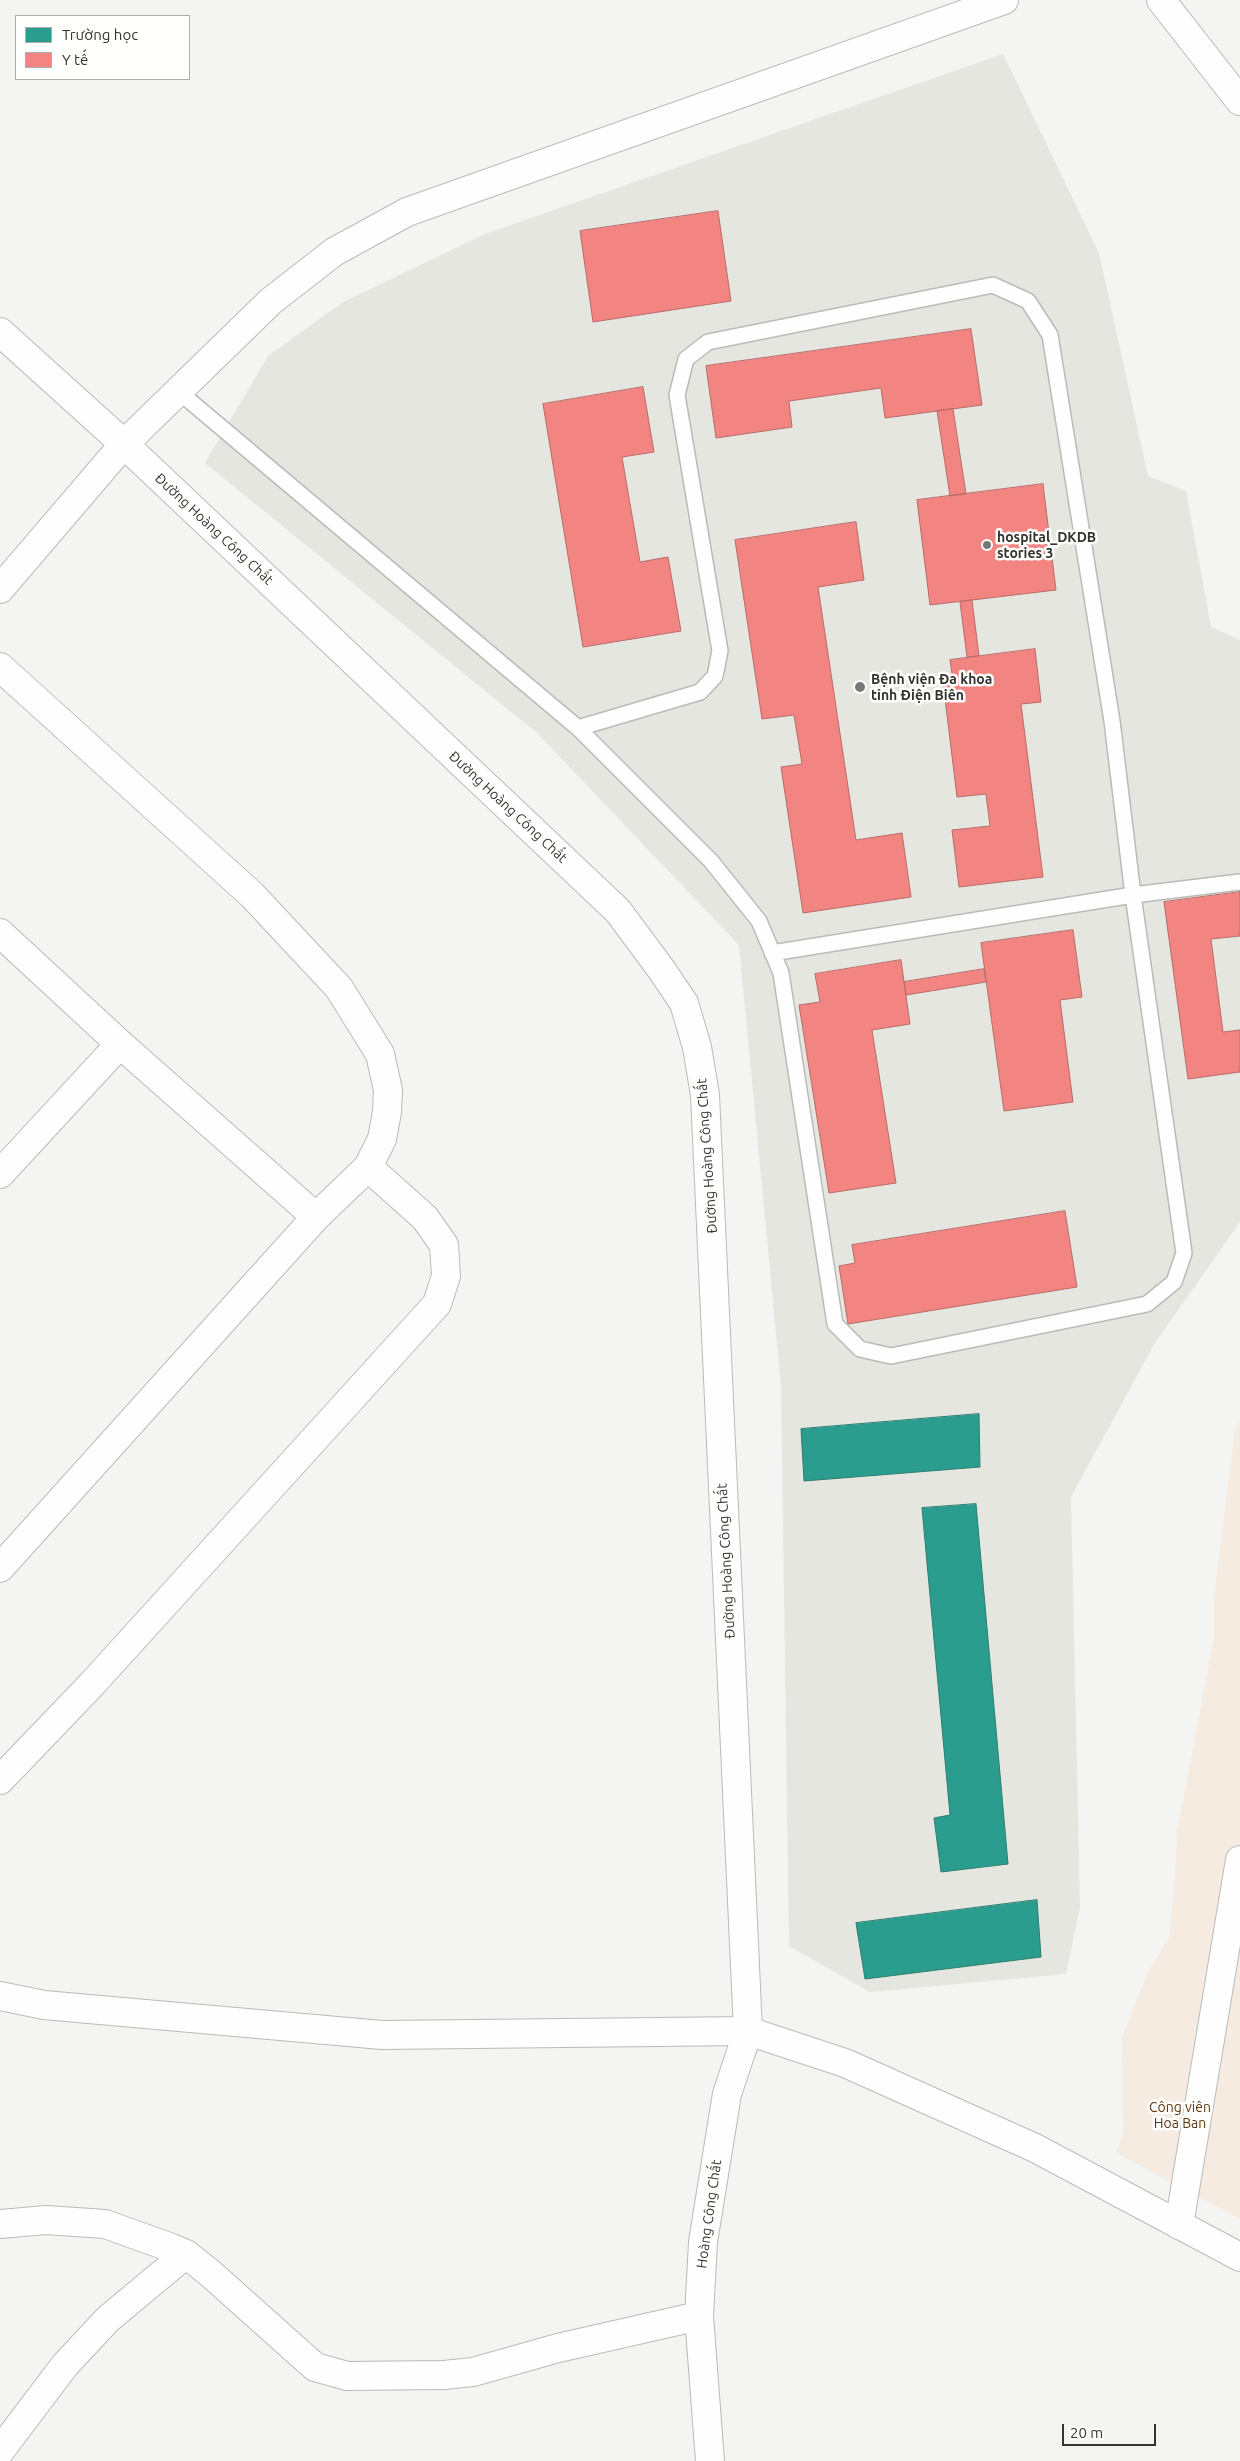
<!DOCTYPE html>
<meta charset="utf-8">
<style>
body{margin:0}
#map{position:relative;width:1240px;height:2461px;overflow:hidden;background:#f4f5f3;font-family:Ubuntu,sans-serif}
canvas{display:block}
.legend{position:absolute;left:15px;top:15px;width:175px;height:65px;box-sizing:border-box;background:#fffffe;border:1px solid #adaeac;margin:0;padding:6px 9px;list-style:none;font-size:15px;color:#333432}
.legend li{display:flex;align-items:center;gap:10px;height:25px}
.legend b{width:25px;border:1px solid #adaeac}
.scale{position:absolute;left:1062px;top:2424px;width:94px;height:22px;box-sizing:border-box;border:2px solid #333432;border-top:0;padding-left:6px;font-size:15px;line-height:18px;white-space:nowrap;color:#333432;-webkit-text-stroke:4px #fffffe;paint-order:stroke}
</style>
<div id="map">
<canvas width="1240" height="2461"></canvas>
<ul class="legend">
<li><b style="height:14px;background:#2a9d8f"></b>Trường học</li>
<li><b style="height:14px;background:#f28482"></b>Y tế</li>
</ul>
<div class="scale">20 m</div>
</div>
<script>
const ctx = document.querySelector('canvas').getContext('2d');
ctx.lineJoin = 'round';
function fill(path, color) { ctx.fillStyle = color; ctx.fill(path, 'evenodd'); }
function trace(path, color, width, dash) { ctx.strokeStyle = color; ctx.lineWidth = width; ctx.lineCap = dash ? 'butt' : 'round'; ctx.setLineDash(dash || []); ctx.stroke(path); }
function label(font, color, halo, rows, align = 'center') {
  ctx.font = font + ' Ubuntu,sans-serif'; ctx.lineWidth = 5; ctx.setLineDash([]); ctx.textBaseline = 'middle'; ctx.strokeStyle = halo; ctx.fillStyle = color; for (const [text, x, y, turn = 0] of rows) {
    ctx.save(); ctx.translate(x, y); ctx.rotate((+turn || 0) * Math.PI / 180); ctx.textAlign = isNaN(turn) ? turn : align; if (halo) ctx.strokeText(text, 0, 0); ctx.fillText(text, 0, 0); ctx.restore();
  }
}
fill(new Path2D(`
 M1003,54l96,199 49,223 38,15 25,136 29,13v582l-85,121 -84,154 9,410 -14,67 -196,18 -81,-46 -8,-560 -42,-441 -202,-212 -332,-270 63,-107 75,-54 142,-68z`), '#e5e6df');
fill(new Path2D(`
 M1240,1420v799l-124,-66 7,-19 -1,-96 25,-65 22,-35 6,-60 2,-46 37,-194v-41l21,-167z`), '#f5ebe1');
const schools = new Path2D(`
 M979,1414l1,53 -176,14 -3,-52z
 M976,1504l32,360 -67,8 -7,-54 16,-3 -28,-307z
 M1037,1900l4,57 -176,22 -9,-56z`);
fill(schools, '#2a9d8f');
trace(schools, '#2d7e73', 1);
const health = new Path2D(`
 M718,211l13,90 -138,21 -13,-91z
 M971,329l11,76 -97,13 -4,-30 -92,13 3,26 -76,11 -10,-72z
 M643,387l11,65 -32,5 18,105 28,-5 13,74 -98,16 -40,-243z
 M953,409l13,85 -16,2 -13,-85z
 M1043,484l13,106 -126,15 -13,-105z
 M856,522l8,58 -46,7 38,253 46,-7 9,64 -108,16 -22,-146 21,-3 -8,-49 -32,4 -27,-179z
 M972,600l7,56 -12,1 -7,-55z
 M1035,649l6,53 -20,2 22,173 -84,10 -7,-57 38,-4 -4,-32 -29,3 -14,-115 10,-2 -3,-20z
 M1240,892v44l-29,3 12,93 17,-2v42l-52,7 -24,-177z
 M1073,930l9,67 -22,3 13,102 -69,9 -23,-168z
 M901,960l9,64 -38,6 24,153 -67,10 -30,-188 21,-3 -5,-28z
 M984,969l2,13 -80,13 -2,-13z
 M1065,1211l12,76 -229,37 -9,-58 16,-3 -3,-18z`);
fill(health, '#f28482');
trace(health, '#b96c6a', 1);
const service = new Path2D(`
 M178,391l400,337 133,133 48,60 22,52 54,351 25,25 31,7 256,-52 27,-22 10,-29 -51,-358 -21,-174 -62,-386 -22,-34 -35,-16 -285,57 -22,17 -9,36 43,256 -5,25 -15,16 -122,36
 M772,953l361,-58 107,-13`);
const minor = new Path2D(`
 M1161,0l79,101
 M0,589l124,-145
 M0,667l252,228 87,93 41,66 8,36 -1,22 -5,27 -14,28 -52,50 -316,351
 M0,933l120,111 196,173
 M0,1174l120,-130
 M0,1780l92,-96 345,-380 9,-28 -2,-31 -19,-27 -57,-51
 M0,2224l46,-4 59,4 67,24 14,6 25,20 104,93 32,9 97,-1 29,-3 85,-24 141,-32
 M1179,2225l61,-365
 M0,2451l65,-86 43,-46 78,-65
 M710,2461l-11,-145 4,-74 24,-148 21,-63`);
const tertiary = new Path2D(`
 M0,332l124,112 494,467 43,58 23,34 13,44 8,48 43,936
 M124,444l147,-143 63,-49 73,-40 597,-212
 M0,1996l44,9 338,30 366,-4 97,32 190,85 205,109`);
trace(service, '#babbb9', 18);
trace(minor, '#babbb9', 30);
trace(tertiary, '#babbb9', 30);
trace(service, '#fdfefd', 15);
trace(minor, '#fdfefd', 28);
trace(tertiary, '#fdfefd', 28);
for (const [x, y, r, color] of [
 [987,545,5,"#777876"],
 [860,687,6,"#777876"]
]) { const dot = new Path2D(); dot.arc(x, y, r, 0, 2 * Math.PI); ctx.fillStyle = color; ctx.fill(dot); trace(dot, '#fffffe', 2); }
label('14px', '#333432', '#fffffe', [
 ["Đường Hoàng Công Chất",214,529,43],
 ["Đường Hoàng Công Chất",508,807,43],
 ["Đường Hoàng Công Chất",707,1156,-94],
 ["Đường Hoàng Công Chất",726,1561,-93],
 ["Hoàng Công Chất",709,2214,-82]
]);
label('bold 14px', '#333432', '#fffffe', [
 ["hospital_DKDB",997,537],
 ["stories 3",997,553],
 ["Bệnh viện Đa khoa",871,679],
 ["tỉnh Điện Biên",871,695]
], 'left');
label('14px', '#5e3810', '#fffffe', [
 ["Công viên",1180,2107],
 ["Hoa Ban",1180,2123]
]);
</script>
